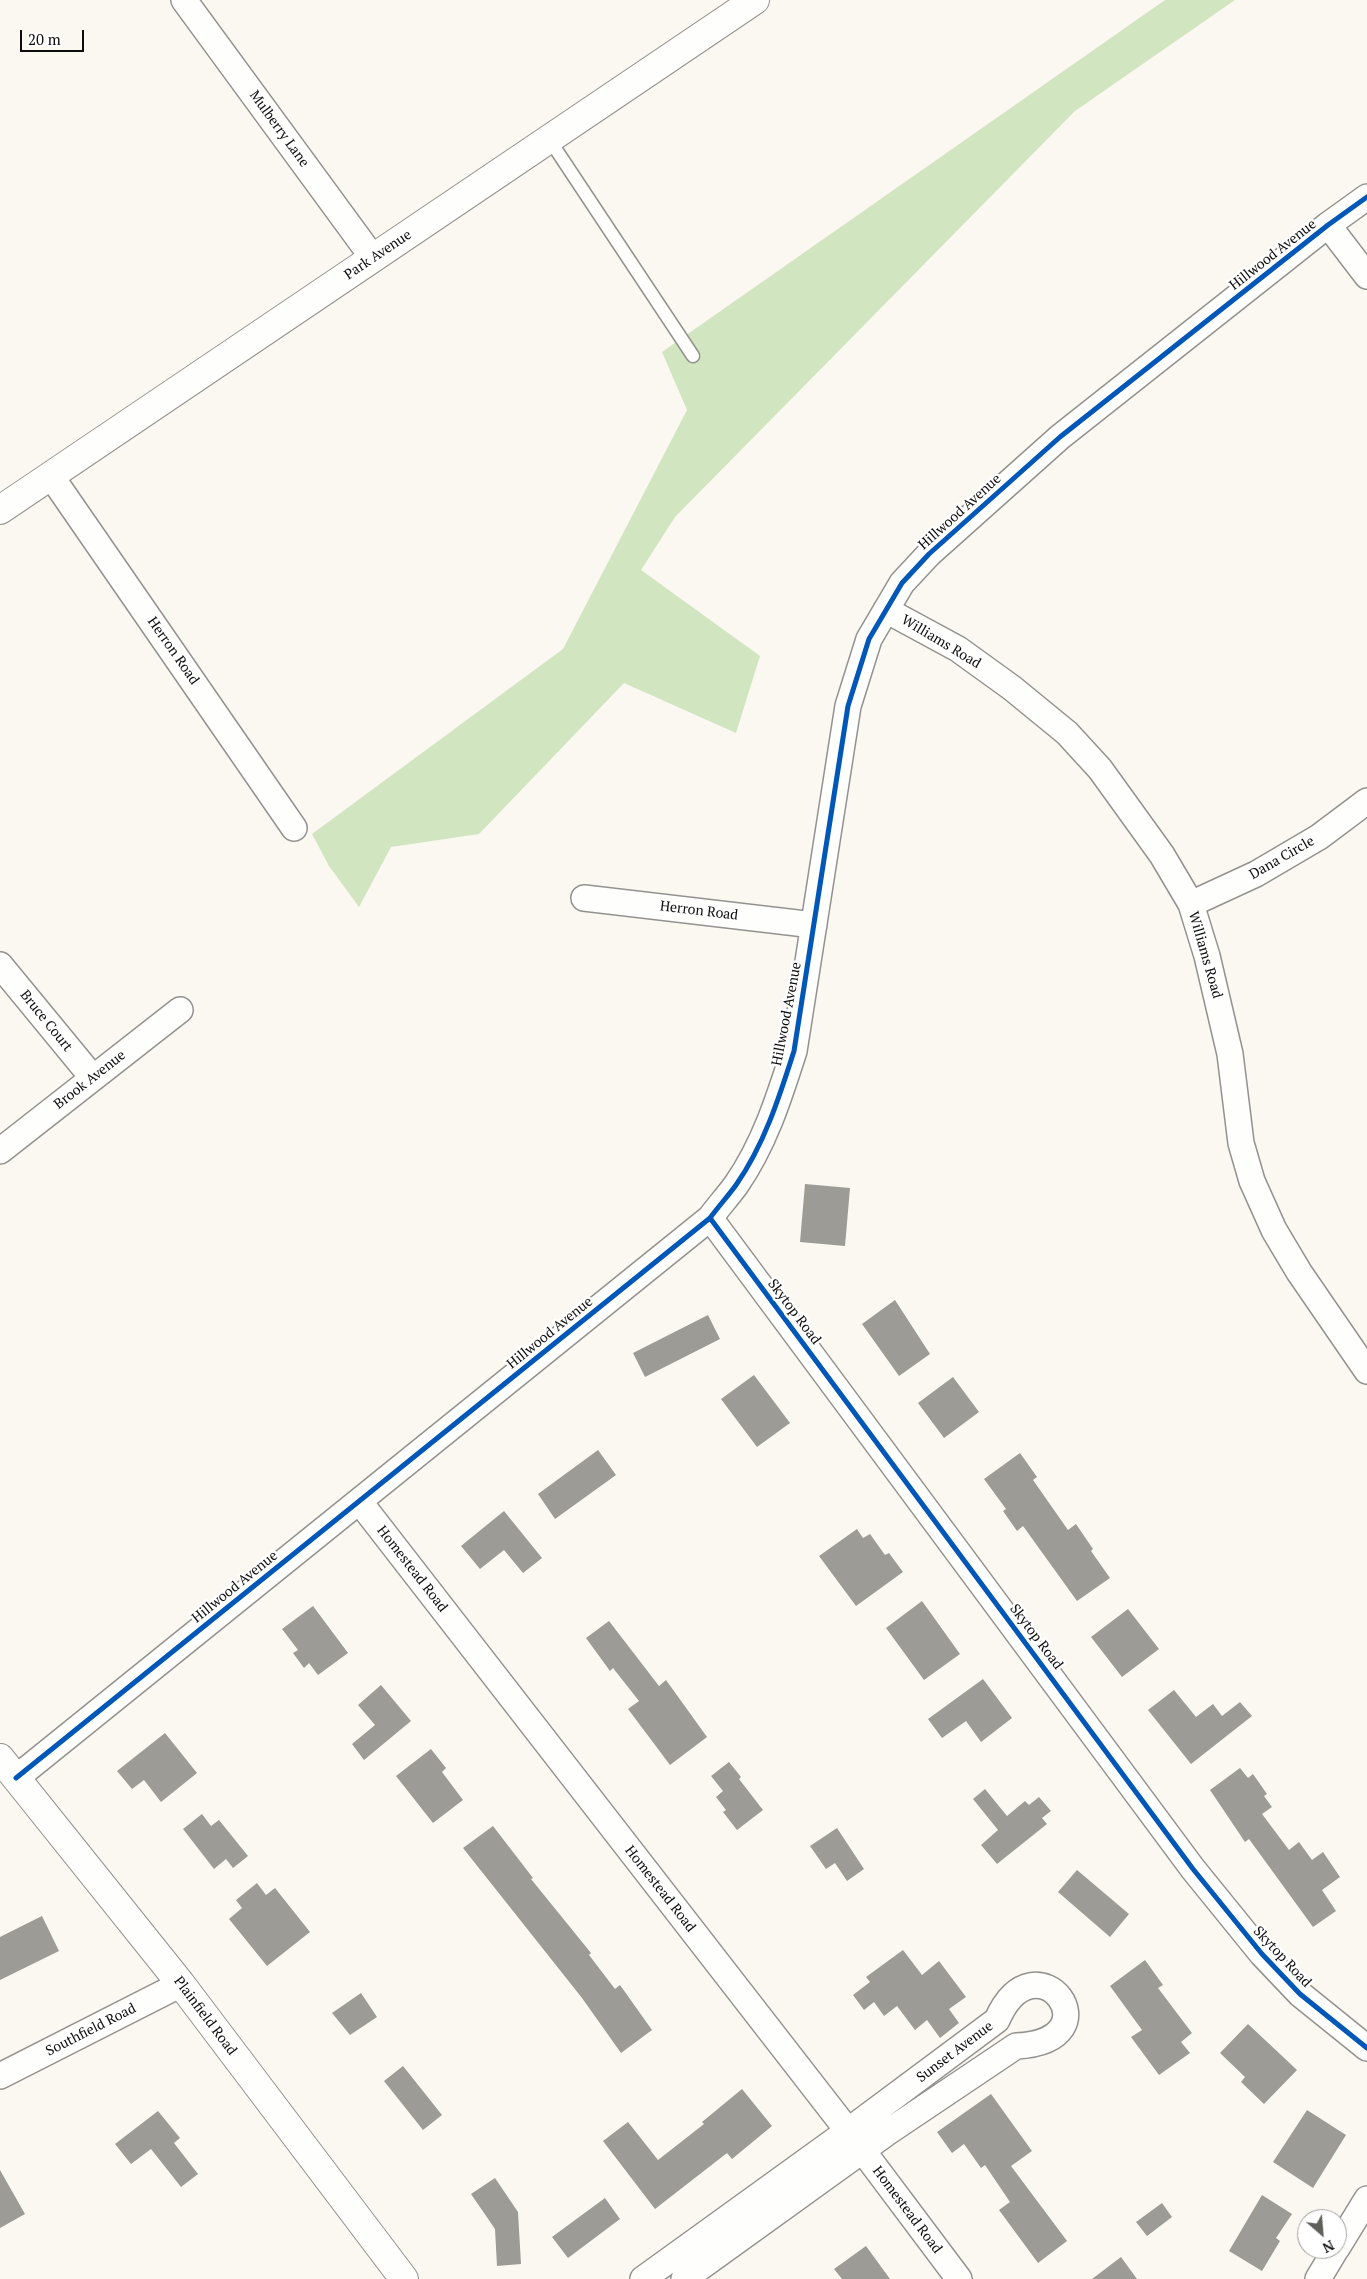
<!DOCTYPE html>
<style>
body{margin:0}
#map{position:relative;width:1367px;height:2279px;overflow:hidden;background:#faf8f0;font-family:"PT Serif",serif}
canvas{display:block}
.north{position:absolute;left:1297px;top:2209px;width:50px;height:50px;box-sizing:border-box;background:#fff;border:1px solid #9e9e9e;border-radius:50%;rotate:153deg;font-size:14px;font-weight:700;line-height:20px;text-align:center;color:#0c0c0c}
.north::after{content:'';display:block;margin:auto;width:18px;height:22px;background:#5f5f5c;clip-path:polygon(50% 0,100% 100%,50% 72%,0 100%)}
.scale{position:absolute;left:20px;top:30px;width:64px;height:22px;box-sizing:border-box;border:2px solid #0c0c0c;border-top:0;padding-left:6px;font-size:15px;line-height:18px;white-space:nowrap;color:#0c0c0c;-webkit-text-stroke:4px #fff;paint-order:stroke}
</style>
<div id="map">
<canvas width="1367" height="2279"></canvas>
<div class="north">N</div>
<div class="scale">20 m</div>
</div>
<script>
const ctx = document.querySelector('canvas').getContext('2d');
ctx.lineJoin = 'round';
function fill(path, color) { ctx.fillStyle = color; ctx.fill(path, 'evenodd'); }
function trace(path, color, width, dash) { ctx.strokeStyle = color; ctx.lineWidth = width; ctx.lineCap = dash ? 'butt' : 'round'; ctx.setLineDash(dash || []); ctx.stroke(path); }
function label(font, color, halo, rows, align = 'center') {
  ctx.font = font + ' "PT Serif",serif'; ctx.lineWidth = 5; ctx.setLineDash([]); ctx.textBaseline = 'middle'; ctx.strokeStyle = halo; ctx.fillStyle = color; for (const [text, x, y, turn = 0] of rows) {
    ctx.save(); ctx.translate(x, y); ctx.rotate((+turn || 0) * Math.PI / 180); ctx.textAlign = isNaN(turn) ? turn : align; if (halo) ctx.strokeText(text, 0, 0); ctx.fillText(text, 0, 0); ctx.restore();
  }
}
fill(new Path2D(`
 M1165,0h70l-160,111 -400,406 -34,53 119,86 -24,77 -112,-50 -145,151 -88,13 -32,60 -30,-41 -17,-32 251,-185 124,-239 -25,-58z`), '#d0e5c0');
fill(new Path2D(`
 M805,1184l45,4 -5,58 -45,-4z
 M895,1300l35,54 -31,22 -37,-52z
 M708,1315l12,24 -75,38 -12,-24z
 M754,1375l36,48 -33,24 -36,-48z
 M953,1377l26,35 -35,26 -26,-35z
 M598,1450l18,25 -61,44 -17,-25z
 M1020,1453l17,24 -4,3 35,50 8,-6 17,25 -2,2 19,27 -33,23 -54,-75 -6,5 -14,-20 3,-2 -22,-30z
 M504,1511l38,47 -19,15 -19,-23 -24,19 -19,-23z
 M857,1529l6,9 7,-4 15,21 4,-2 14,19 -47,34 -37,-50z
 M922,1601l38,53 -36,26 -38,-52z
 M313,1606l35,47 -30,22 -9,-12 -5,5 -11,-15 5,-3 -16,-21z
 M1128,1609l31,40 -37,28 -31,-40z
 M609,1621l50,65 7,-6 41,57 -37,28 -42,-56 11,-8 -26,-33 -3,3 -24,-33z
 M983,1679l29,39 -31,24 -15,-21 -24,17 -14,-19z
 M381,1685l30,36 -47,39 -12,-16 23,-19 -17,-20z
 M1174,1690l22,27 17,-13 9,12 18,-14 12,14 -61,48 -43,-54z
 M165,1733l32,40 -36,29 -17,-22 -12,9 -15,-18z
 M431,1749l15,19 -4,4 21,28 -30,23 -37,-47z
 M729,1762l12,15 -2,2 24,31 -26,20 -14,-18 3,-2 -10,-13 7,-6 -12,-15z
 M1240,1768l8,10 5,-4 14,20 -3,2 8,11 -10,7 27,36 10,-8 13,18 11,-8 17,25 -18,13 14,21 -23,16 -64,-88 -4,3 -35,-52z
 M985,1789l22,27 18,-15 4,4 10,-8 12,14 -9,7 5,6 -50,40 -16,-19 17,-15 -25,-31z
 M202,1814l9,12 8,-6 29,36 -15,12 -7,-9 -12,10 -31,-40z
 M493,1826l40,52 -2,1 60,74 -2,2 26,34 5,-4 32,45 -31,23 -39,-55 -119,-150z
 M837,1828l27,41 -17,12 -12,-18 -9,6 -16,-23z
 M1077,1870l52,44 -19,23 -52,-45z
 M257,1883l9,12 9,-7 35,44 -43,34 -38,-47 13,-11 -6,-8z
 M42,1916l17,35 -59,29v-43z
 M903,1950l19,25 17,-14 27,36 -17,12 10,14 -19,15 -13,-18 -12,10 -18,-24 -13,10 -10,-14 -10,8 -11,-15 17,-13 -4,-5z
 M1145,1960l18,25 -5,3 34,45 -11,9 9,11 -31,22 -28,-38 11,-7 -32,-44z
 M361,1993l16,24 -27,18 -18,-22z
 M1248,2024l49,46 -33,34 -23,-22 4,-5 -25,-24z
 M403,2066l39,49 -19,15 -39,-49z
 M742,2089l30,37 -40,33 -5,-6 -72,56 -52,-68 25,-19 30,38 46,-36 -2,-2z
 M991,2094l41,57 -21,15 56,75 -29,22 -39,-53 11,-8 -25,-37 -4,3 -17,-24 -12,9 -15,-21z
 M1307,2110l39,25 -33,53 -40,-26z
 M158,2111l22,27 -6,5 24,31 -17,13 -30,-38 -20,15 -16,-20z
 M0,2170l25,44 -25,14z
 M495,2178l23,34 3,52 -24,2 -2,-37 -24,-35z
 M1262,2195l30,19 -16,24 4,3 -18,30 -33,-20z
 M605,2198l15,21 -52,39 -16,-21z
 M1162,2203l10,14 -25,19 -11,-14z
 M866,2246l24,33h-48l-8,-10z
 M1121,2257l16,22h-45z`), '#9c9b96');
const service = new Path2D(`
 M549,139l144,217`);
const minor = new Path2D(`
 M184,0l189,258
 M1328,225l39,51
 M51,476l243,352
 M886,610l72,39 54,39 55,45 33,36 62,86 29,49 16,52 23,98 11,89 11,38 22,49 25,42 68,99
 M584,898l230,27
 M1191,904l65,-30 63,-37 48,-36
 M0,965l93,113
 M0,1151l180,-141
 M710,1218l483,651 69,85 38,40 67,54
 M359,1501l489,630 111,148
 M16,1778l694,-560c8,-11 18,-22 26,-33 28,-40 43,-87 58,-134l54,-345 21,-67 33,-56 27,-29 131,-117 268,-212 39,-28
 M0,2076l181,-92
 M1337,2248l30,-49
 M643,2279l205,-148 149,-111c39,-89 122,21 19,26l-128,86 -204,147
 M1318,2279l18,-30`);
const tertiary = new Path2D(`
 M0,510l755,-510
 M0,1758l181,226 223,295`);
trace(service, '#93928f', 15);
trace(minor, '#93928f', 28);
trace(tertiary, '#93928f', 30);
trace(service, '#fefefd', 12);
trace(minor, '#fefefd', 25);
trace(tertiary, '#fefefd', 28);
trace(new Path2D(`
 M710,1218l483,651 69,85 38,40 67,54
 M16,1778l694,-560c8,-11 18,-22 26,-33 28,-40 43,-87 58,-134l54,-345 21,-67 33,-56 27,-29 131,-117 268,-212 39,-28`), '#0057b8', 5);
label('14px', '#0c0c0c', '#fff', [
 ["Mulberry Lane",279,129,54],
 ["Park Avenue",378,255,-34],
 ["Hillwood Avenue",1273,255,-38],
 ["Hillwood Avenue",960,512,-42],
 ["Williams Road",941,642,31],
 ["Herron Road",173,651,55],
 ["Dana Circle",1282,858,-30],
 ["Herron Road",699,911,7],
 ["Williams Road",1205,955,74],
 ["Hillwood Avenue",787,1014,-79],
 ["Bruce Court",46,1021,51],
 ["Brook Avenue",90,1080,-38],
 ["Skytop Road",794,1312,53],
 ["Hillwood Avenue",550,1333,-39],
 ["Homestead Road",412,1569,52],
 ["Hillwood Avenue",235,1587,-39],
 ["Skytop Road",1036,1637,53],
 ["Homestead Road",660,1889,52],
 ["Skytop Road",1282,1957,47],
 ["Plainfield Road",205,2016,53],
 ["Southfield Road",91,2030,-27],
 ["Sunset Avenue",955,2052,-37],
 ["Homestead Road",907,2210,53]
]);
</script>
